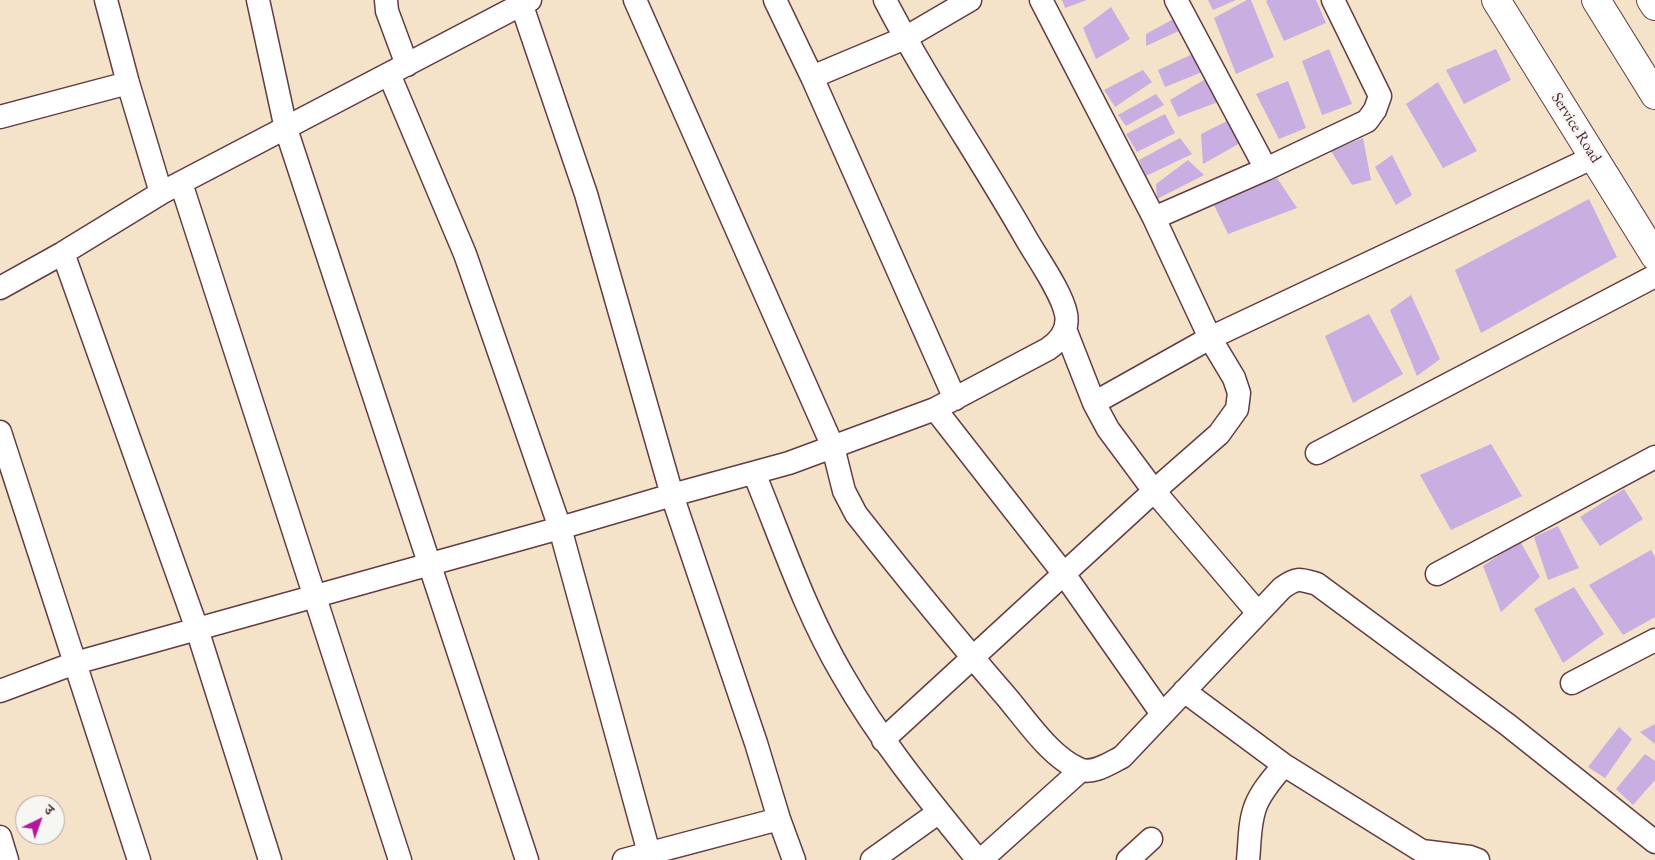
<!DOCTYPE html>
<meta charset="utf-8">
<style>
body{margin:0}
#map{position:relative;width:1655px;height:860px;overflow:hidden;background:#f4e2c9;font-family:"EB Garamond","Noto Serif Devanagari",serif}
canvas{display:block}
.north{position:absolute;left:15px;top:795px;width:50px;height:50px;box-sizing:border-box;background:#f6f6f2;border:1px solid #b1a0a2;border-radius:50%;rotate:42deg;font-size:14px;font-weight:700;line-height:20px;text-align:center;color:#4a1f2b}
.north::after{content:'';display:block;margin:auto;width:18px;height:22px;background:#b5179e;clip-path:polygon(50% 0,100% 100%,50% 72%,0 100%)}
</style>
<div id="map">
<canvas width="1655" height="860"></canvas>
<div class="north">उ</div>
</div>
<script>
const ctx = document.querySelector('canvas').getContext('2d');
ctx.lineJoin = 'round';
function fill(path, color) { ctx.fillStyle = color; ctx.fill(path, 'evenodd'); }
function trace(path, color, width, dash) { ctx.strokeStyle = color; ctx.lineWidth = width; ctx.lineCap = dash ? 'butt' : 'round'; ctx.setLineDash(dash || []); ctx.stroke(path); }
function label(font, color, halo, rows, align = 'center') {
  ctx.font = font + ' "EB Garamond",serif'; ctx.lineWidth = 4.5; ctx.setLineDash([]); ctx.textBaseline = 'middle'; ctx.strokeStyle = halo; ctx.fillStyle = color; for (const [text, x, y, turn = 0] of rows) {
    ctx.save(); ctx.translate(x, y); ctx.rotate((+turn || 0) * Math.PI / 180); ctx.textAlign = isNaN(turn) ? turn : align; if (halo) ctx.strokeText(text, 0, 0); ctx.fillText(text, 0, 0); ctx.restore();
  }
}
fill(new Path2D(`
 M1062,0h25l-22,8z
 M1208,0h28l-23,10z
 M1247,0h4l23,57 -38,17 -22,-56z
 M1268,0h48l10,23 -42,18 -18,-40z
 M1111,7l19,32 -34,20 -13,-31z
 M1179,16l2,14 -35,16v-12z
 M1329,49l23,55 -30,11 -20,-54z
 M1496,49l15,31 -47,24 -18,-34z
 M1197,52l10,18 -42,17 -7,-17z
 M1143,70l9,12 -37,25 -11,-17z
 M1209,77l12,24 -43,16 -8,-17z
 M1288,81l18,47 -27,11 -23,-45z
 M1438,82l39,69 -34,17 -37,-64z
 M1156,94l8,11 -38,21 -8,-11z
 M1165,114l10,19 -38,19 -11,-18z
 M1231,119l9,24 -37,21 -2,-30z
 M1180,138l12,16 -46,22 -7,-16z
 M1363,138l8,42 -19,5 -21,-34z
 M1392,155l20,40 -16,10 -21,-38z
 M1188,160l16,15 -47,24 -1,-15z
 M1277,178l20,30 -69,26 -14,-29z
 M1589,199l28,58 -136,76 -26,-63z
 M1411,295l29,64 -23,17 -27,-66z
 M1369,314l34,60 -50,29 -28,-67z
 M1491,444l31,52 -71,34 -31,-55z
 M1624,489l19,30 -43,27 -20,-29z
 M1558,526l21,42 -31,12 -14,-43z
 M1520,541l20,36 -39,35 -18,-46z
 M1651,550l4,7v60l-32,18 -34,-50z
 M1574,587l30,47 -41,29 -29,-54z
 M1655,724v20l-15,-12z
 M1619,727l13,12 -27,39 -17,-11z
 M1645,754l10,7v19l-22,25 -17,-16z`), '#c9aee1');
const street = new Path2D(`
 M106,0l22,83 33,110
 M258,0l28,129 241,731
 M386,0l1,11 20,54
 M520,0l66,194 86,301 84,248 23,76 15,41
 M635,0l198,447 11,44 12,23c48,61 97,121 148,180 21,24 45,62 75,75 14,6 31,-6 43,-12l160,-169c15,-11 18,-9 35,-4l191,141 147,117
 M775,0l37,77 143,322
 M1176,0l90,169
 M389,74l76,180 95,274 89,325
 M812,77l93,-39 65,-38
 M0,117l128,-34
 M181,183l219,677
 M1154,218l112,-49 101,-48 8,-11 5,-14 -47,-96
 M63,253l134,376 73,231
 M0,288l63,-35 98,-60 369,-193
 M1065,329l29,74 14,26 46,62 104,122
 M1094,403l116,-65 384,-181
 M935,409l129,165 98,140
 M0,432l139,428
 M1317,453l338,-177
 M754,473c28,68 51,138 88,201 38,67 87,126 136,186
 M1437,574l218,-117
 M1572,683l83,-43
 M0,691l75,-28 485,-135 112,-33 117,-32 146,-54 113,-60c12,-8 21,-20 18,-35 -4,-21 -28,-55 -39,-74 -46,-81 -99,-157 -142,-240
 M1184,691l100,74 138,86 48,6 8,3
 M883,740l271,-249 65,-57 18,-25 2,-16 -5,-15 -24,-40 -56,-120 -113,-218
 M0,837l7,23
 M624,860l155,-41
 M872,860l67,-48
 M981,860l100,-90
 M1128,860l23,-21
 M1248,860c2,-18 1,-38 8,-55 6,-15 18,-28 28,-40`);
const secondary = new Path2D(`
 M1496,0l159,256`);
const highway = new Path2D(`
 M1596,0l59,95
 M1651,0l4,6`);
trace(street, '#643c43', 25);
trace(secondary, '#643c43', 30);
trace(highway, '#643c43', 30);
trace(street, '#fff', 22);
trace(secondary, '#fff', 28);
trace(highway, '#fff', 28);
label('16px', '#4a1f2b', '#f6f6f2', [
 ["Service Road",1576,128,58]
]);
</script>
